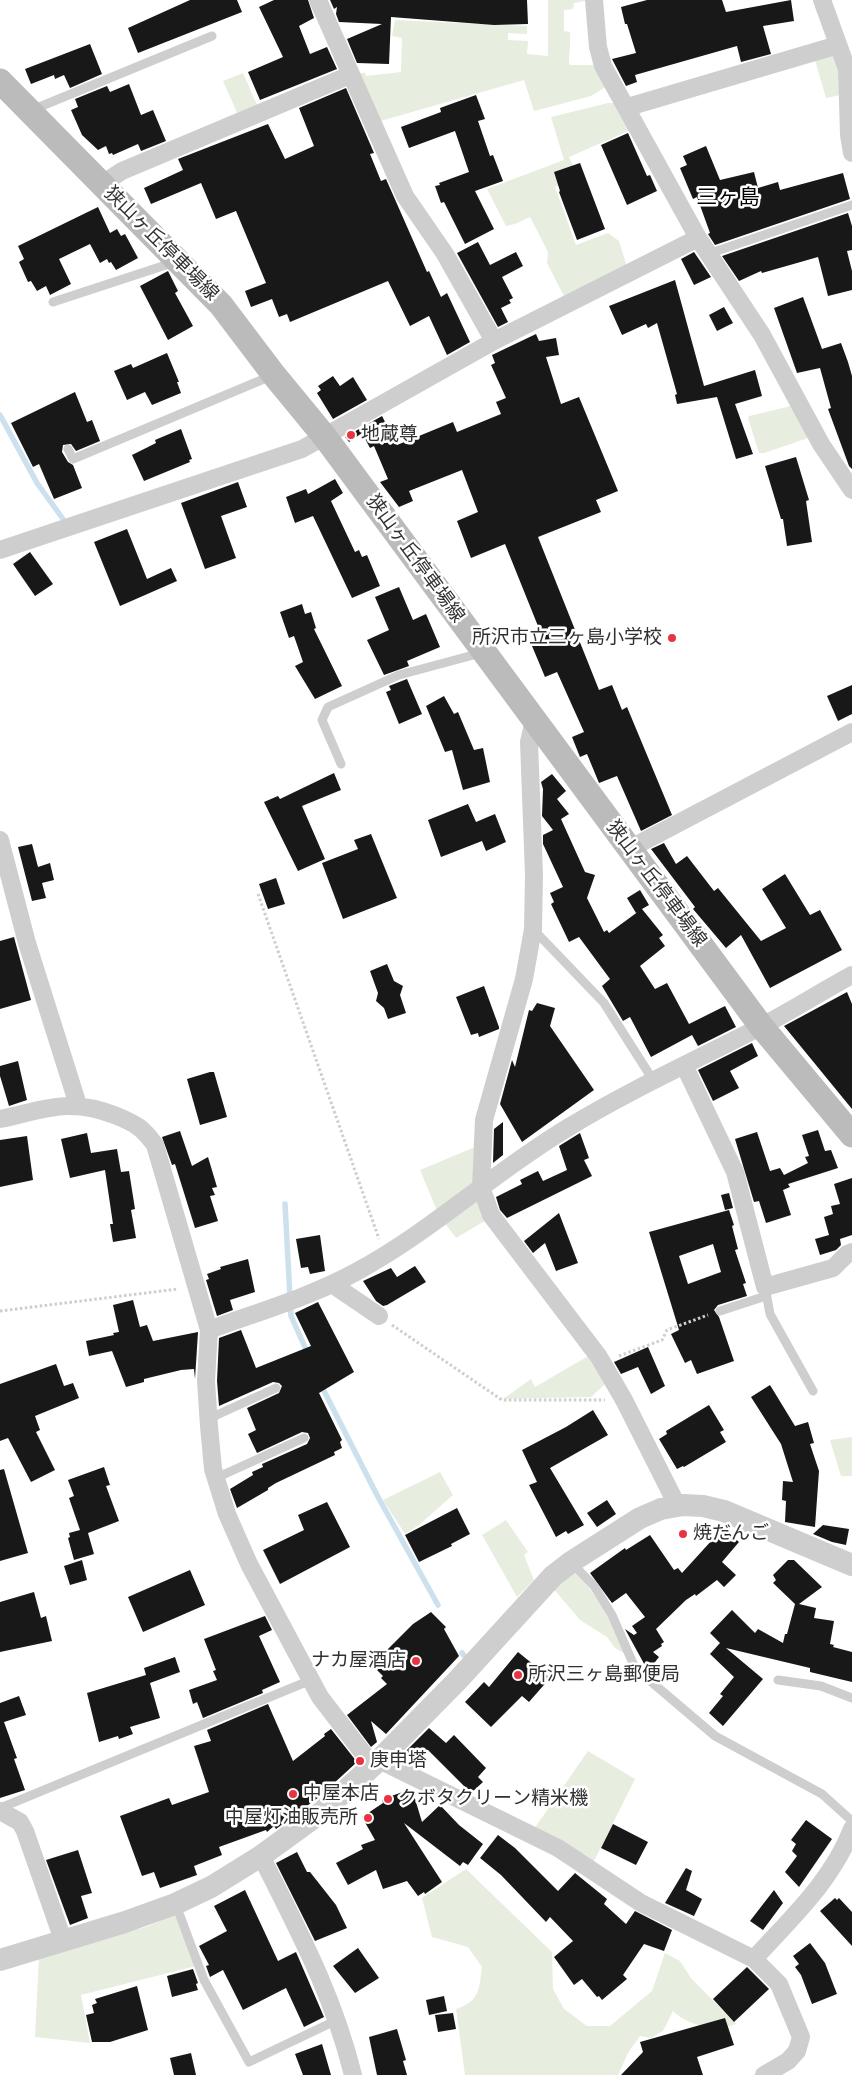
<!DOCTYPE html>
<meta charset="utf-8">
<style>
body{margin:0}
canvas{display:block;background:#fff}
</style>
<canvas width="852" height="2075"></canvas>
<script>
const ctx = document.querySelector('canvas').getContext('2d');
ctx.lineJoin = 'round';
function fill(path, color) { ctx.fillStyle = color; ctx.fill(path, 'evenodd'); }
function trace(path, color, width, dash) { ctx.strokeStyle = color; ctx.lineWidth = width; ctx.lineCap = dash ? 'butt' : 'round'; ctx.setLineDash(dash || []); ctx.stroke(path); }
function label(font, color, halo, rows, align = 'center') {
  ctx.font = font + ' "Space Grotesk","Noto Sans JP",sans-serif'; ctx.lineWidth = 5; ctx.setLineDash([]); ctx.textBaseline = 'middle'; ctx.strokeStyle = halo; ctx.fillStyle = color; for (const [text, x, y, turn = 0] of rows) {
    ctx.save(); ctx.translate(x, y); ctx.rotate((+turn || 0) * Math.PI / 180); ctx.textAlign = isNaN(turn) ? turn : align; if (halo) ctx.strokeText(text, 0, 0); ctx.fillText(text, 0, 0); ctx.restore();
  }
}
fill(new Path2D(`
 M548,0h42l-16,3 -1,6 -9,1v21l6,1c1,10 -1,21 -1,31l1,2h29l8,21 -16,10 -57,15 -10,-31 -147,42 -21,-49h9l1,3 35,-4 1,-34 -10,-2 3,-16 132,6v8l-19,-1v7l20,1 -1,13 21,2z
 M834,45l11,49 -19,4 -14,-48z
 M243,73l15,34 -20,8 -15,-34z
 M608,103h6l19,26 -64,28 9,21 -23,9 21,58 32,-12 11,8 8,26 -62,31 -18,-35 1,-11 -18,-35 -15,7 -9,2 -19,-37 77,-29 -13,-43z
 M791,406l17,32 -44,15h-5l-11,-35 1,-2z
 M475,1147l1,35 -38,31 -18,-43z
 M476,1200l12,19 -32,19 -12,-16z
 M590,1355l16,28 -15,14 -88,2 28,-20 4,8z
 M852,1437v39h-11l-11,-36z
 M440,1472l13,23 -34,30 -14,9 -22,-34z
 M506,1520l22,32 -4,3 10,25 -17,17 -35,-62z
 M575,1570c25,31 35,47 50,84l-10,-6 -8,-11 -27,-17 -28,-33z
 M588,1751l47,28 -42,84 -59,-34z
 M466,1869l86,83 1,37 11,20 23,17h23l42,-35 13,-38 15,8 11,17 45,46c-20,8 -48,2 -63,-13l-10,20 -12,7 -11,-2 -12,17 -10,22h-153l-9,-66c24,-8 23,-20 26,-42l-14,-20 -36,-10 -10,-39z
 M175,1915l21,51 -115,29 9,48 -55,-6 4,-80 107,-30z`), '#e7eee0');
trace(new Path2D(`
 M0,415l37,68 26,36
 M285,1204l6,112 17,38
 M320,1383l58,114 60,108
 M462,1653l4,5`), '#cce0ee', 5.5);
fill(new Path2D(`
 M190,0h47l5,12 -104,41 -10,-25z
 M274,0h34l6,18 -15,8 11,28 17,-7 10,22 -77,31 -12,-28 35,-15 -24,-50z
 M330,0h197l1,24 -34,1 -103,-8 -2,47 -32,-1 -10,-24 35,-15 -43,-2 -3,-8 1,-7 -3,2z
 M647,0h75l4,12 65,-12 3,21 -31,5 8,28 -30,8 -4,-16 -102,29 2,7 -11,4 -14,-27 24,-6 -9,-29h-2l-4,-17z
 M90,44l12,30 -32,14 -6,-13 -9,4 -1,-4 -23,9 -6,-15z
 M129,84l12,31 12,-5 13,31 -25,10 -3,-7 -25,11 -1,-2 -3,1 -3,-8 -8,4 -16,-15 -11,-25 7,-3 -3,-8 32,-13 3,6z
 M346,88l28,65 -4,1 11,27 5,-2 41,93 2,-1 12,26 6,-4 23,49 -23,13 -18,-39 -19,10 -22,-45 -98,41 -3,-8 -8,3 -7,-18 -21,8 -6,-16 21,-8 -30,-72 -20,8 -15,-36 -50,21 -7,-16 39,-18 -5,-11 90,-35 17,35 29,-13 -15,-38z
 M476,95l9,24 -7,2 12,35 3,-1 10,26 -28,10 19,38 -29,15 -21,-42 -3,1 -6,-17 5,-1 -1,-2 30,-11 -14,-41 -46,17 -8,-21 40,-15 -1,-4z
 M628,133l19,43 3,-1 7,16 -30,14 -26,-60z
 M706,146l14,34 34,-8 4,16 20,-6 2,8 63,-17 7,26 -135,46 -7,-11 2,-1 -13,-36 -4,2 -13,-31 7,-3 -4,-9z
 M580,163l25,66 -28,11 -18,-48 1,-1 -6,-19z
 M98,207l12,26 7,-4 4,7 4,-2 13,24 -22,12 -5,-8 -2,1 -2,-4 -7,4 -10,-19 -31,15 12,25 -21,11 -4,-9 -9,5 -6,-10 -3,1 -9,-20 5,-3 -6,-13z
 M848,213l4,13v24l-5,1 5,20v19l-24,6 -10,-39 -56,16 -1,-2 -22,10 -17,-25z
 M478,242l12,23 26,-13 7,14 -21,11 11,21 -4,2 2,3 -10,5 7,14 -10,5 -41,-74z
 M694,252l17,25 -17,8 -13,-26z
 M168,271l10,20 -3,2 18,33 -25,14 -28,-54z
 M675,280l29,106 51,-16 7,26 -27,8 18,50 -17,5 -19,-62 -40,7 -2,-9 2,-1 -20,-71 -9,5 -2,-4 -24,11 -13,-29z
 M803,297l19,52 19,-6 7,19 4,14v93l-3,-3 -21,-57 3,-1 -11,-40 -23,5 -23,-65z
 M724,307l9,16 -16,8 -8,-16z
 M536,334l3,7 17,-3 3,17 -13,2 15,47 18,-7 39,94 -22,9 5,12 -63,25 61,153 13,-5 10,25 5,-3 45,108 -31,16 -24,-55 -18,7 -12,-29 -7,3 -8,-20 12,-5 -27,-60 -12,5 -13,-31 12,-5 -39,-97 -34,14 -14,-37 21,-9 -16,-42 -53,21 4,10 -14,6 -19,-25 8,-3 -14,-33 -4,2 -8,-15 -13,9 -4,-5 37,-21 15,29 56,-23 4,10 44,-18 -5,-12 10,-4 -15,-33 4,-2 -3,-8z
 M167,353l12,29h-2l4,11 -29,12 -7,-13 -18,8 -13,-29 17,-7 2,4z
 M333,376l7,10 13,-9 14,23 -34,19 -16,-26 4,-3 -3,-4z
 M75,392l12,30 5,-2 8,21 -24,10 -5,-7 -8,1 -1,7 6,10 5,3 9,23 -28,11 -15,-35 -6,3 -22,-44z
 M181,429l11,30 -3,1 1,2 -46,19 -12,-26 24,-12 -1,-3z
 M796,457l13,43 -3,1 6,41 -25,4 -4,-27h-2l-16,-53z
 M335,479l8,14 -12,8 24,51 4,-2 3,7 5,-2 13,31 -28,12 -39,-82 -18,7 -9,-26 20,-8 2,5z
 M238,482l9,25 -26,9 15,42 -31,11 -24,-66z
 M127,529l20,50 24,-11 6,13 -57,25 -26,-64z
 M30,552l23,32 -18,12 -22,-32z
 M399,587l14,33 13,-6 14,33 -33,14 2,5 -25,9 -17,-35 22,-10 -14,-33z
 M302,604l3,10 6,-2 5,16 -2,1 28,57 -27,13 -20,-33 8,-4 -9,-26 -5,2 -9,-26z
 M407,679l15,35 -23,10 -13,-32 5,-2 -2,-4z
 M852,685v29l-14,7 -11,-25z
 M444,696l10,18 4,-2 16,38 9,-2 7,34 -27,8 -11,-40 -7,2 -19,-46z
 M334,773l7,17 -39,16 23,53 -27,12 -34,-69 14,-6 2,3z
 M552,774l14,17 -9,8 12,15 -8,5 24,53 10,3 -8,23 17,34 3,-2 2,3 30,-22 -3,2 -9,-15 13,-8 9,15 -7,4 21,26 -4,3 6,8 -25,20 15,23 12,-6 22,41 36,-18 11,21 -38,19 -6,-11 -41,22 -21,-40 -7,4 -21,-35 8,-7 -31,-42 -10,5 -18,-38 3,-2 -4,-9 13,-6 -20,-43v-9l10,-5 -11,-14 1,-27 -2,-7z
 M468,804l8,18 19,-8 11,28 -20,9 -4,-10 -41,16 -13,-37z
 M371,834l26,64 -54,21 -21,-56 36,-14 -4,-9z
 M664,843l12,21 11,-8 27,35 4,-3 43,53 25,-13 -24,-39 23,-15 25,41 10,-5 22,40 -72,38 -29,-53 -15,13 -33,-39 2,-2 -44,-58z
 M32,844l6,23 12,-4 4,17 -12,3 4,15 -14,3 -14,-54z
 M276,878l9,26 -17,5 -9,-25z
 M14,937l17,63 -31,9v-68z
 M387,964l7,17 9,5 -3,9 6,18 -18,6 -4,-11 -8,-7 2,-8 -8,-22z
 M484,986l15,41v2l-20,8 -1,-4 -7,2 -15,-38z
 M847,992l5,12v105l-68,-83z
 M537,1003l18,5 -5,18 44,64 -72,52 -22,-38 12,-44 3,7 14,-57 3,1z
 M752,1043l6,13 -28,15 9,17 -26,13 -15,-31z
 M18,1061l9,39 -18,6 -9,-30v-10z
 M210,1072h4l13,45 -27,8 -13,-46z
 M503,1122v33l-10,8 1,-34z
 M818,1130l7,21 6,-1 7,18 -50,16 2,3 -7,3 8,25 -25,8 -7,-22 -5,1 -19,-63 22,-7 13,39 10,-3 4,7 24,-12 -3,-6 4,-1 -7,-21z
 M180,1131l12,35 16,-9 9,30 -5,1 3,7 -5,1 8,25 -23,7 -20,-64 -3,1 -10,-28z
 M87,1133l4,20 26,-4 4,23 8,-1 6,38 -4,1 5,28 -23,4 -3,-18h3l-8,-54 -35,8 -9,-39z
 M580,1133l9,25 -5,2 8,16 -85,42 -7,-8 -4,-13 26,-13 -2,-4 18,-9 5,10 24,-11 -8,-24z
 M27,1136l6,44 -33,7v-47z
 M852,1178v57l-12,4 1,6 -5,5 -16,5 -5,-16 14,-4 -5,-18 9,-3 -2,-8 9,-2 -6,-20z
 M729,1193l4,15 -8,2 -4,-15z
 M729,1210l5,15 -2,1 6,23 -3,1 11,33 -3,1 4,12 -29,9 -4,5 5,7 15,44 -37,13 -6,-14 -6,3 -14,-29 8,-4 -30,-98zM713,1244l8,28 -33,12 -9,-28z
 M559,1213l19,50 -22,8 -11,-28 -12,10 -9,-12z
 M320,1235l5,36 -15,3 -2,-7 -7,1 -5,-29z
 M248,1259l7,33 -25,8 3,10 -16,6 -11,-36 3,-1 -2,-5 14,-5 -1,-2z
 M415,1266l11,16 -39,23 -4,1 -7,-5 -13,-20 28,-13 6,9z
 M133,1300l7,27 7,-2 6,16 45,-9 -3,47 -1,-10 -13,1 -37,9v3l-18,5 -14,-36 -23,5 -3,-15 28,-6 -1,-2 6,-1 -6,-27z
 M318,1302l36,70 -35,21 23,47 -2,2 2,6 -8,4 1,3 -59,28 -8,5v2l-31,18 -7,-19 23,-14 -1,-3 11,-5 -1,-3 45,-20 3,-6 -2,-5 -6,-1 -45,21 -9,-19 8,-4 -9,-22 32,-15 3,-7 -3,-3 -6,-1 -54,24 -2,-25 2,-43 22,-8 15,38 55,-22 -16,-33z
 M648,1347l17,39 -14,8 -13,-27 -17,7 -7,-12z
 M56,1364l8,22 9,-3 6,15 -44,18 5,14 -4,2 19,38 -24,12 -23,-44 -8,3v-57z
 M770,1385l25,41 13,-4 6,21 -4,1 9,27 -4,56 -30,-5 1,-21 -4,-1 1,-19 10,1 -12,-38 -30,-47z
 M709,1405l15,25 -4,2 6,10 -42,25 -1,-1 -6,3 -18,-30 8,-5 -1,-3z
 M593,1410l15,25 -58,33 34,57 -16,9 -2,-3 -10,6 -27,-52 8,-3 -15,-32 44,-23z
 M104,1467l6,18 -4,1 13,35 -31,12 6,21 -20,6 -6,-22 2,-1 -1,-4 11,-3 -11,-32 5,-2 -6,-16z
 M4,1469l24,84 -28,8v-91z
 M607,1500l9,14 -19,13 -10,-14z
 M327,1502l23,45 -70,37 -17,-34 41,-20 -6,-15z
 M457,1508l13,26 -19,10 1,2 -33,16 -14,-27z
 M823,1525l26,4 -3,16 -14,-3 -19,-8z
 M723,1528l16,14 -17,20 14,13 -12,12 -7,-7 -21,16 -1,-2 -9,6 -30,29 8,13 -3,2 1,2 -9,6 6,5 -11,14 -23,-42 9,6 3,-2 -5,-7 13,-9 -19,-24 -14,10 -22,-30 35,-25 1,2 24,-15 24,35 4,-2 4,5z
 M82,1560l5,20 -17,5 -6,-19z
 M788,1560h6l28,27 -23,17 17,4 -2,10 20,3 -4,23 4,1 -1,2 19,5v30l-42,-10v-4l-84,-20 37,31 -40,47 -14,-13 14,-17 -3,-2 14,-17 -24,-23 10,-11 -10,-10 22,-23 23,23 3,-4 25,14 2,-9h2l8,-30 -22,-21 3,-3 -3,-5z
 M190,1570l15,35 -62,27 -15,-35z
 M34,1592l7,26 5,-2 6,25 -52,11v-50z
 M431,1612l15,15 -2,2 15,27 -73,78 -15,-13 6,21 -6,5 -24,-32 40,-31 -6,-6 2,-2 -11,-11 41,-41z
 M265,1616l7,14 -13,6 21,46 -18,8 1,3 -60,25 -6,-16 -4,2 -4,-14 28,-10 -4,-9 3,-1 -12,-31z
 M518,1652l32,26 -21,24 -7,-6 -31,31 -26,-25 19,-20 5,5z
 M175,1657l5,15 -30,11 10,35 -30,9 3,7 -14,5 -1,-3 -19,6 -12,-49 59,-18 -2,-7z
 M19,1696l7,19 -22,7 13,36 -3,1 11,31 -25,8v-95z
 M268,1704l25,57 32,-25 -1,-2 7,-5 26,33 -38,35 -43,32 -2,-3 -7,6 -1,-2 -47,17 3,8 -28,11 3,9 -37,13 -6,-16 -12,4 -22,-60 49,-18 3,7 37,-13 -15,-46 17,-5 -4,-11z
 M429,1728l17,15 8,-8 32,33 -8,9 5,5 -12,11 -43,-43 -10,11 -12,-10z
 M412,1789l10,33 18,-17 19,20 24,19 -15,21 -5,-3 -3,4 -56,-43 38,59 -17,12 -1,-2 -6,4 -11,-15 -24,8 -7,-19 -28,15 -12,-22 27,-14 -2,-4 14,-5 -13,-23 21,-14 -1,-4z
 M806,1820l26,19 -33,48 -14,-15 12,-16 -5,-5 4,-7 -5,-4z
 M613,1824l35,18 -12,23 -35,-17z
 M498,1835l17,13 43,43 17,-18 32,26 -3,5 22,20 9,-13 37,19 -8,21 -20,-7 -21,31 4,4 -25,21 -3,-4 -2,1 -15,-18 -8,6 -20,-28 19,-16 -23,-24 -4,5 -45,-47 -21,-17z
 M78,1850l14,43 -11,3 7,22 -18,7 -24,-65z
 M297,1852l10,20h3l26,33 11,23 -32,13 -39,-78z
 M686,1868l6,3 -6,19 16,9 -8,17 -29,-13z
 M245,1890l33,71 18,-9 28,65 -20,10 -18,-39 -43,22 -20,-40 -13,7 -4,-11 3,-1 -10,-19 28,-15 -13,-25z
 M774,1890l9,13 -20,27 -13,-9z
 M835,1898l2,2 2,-2 13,14v34l-32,-35z
 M810,1943l15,20 12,31 -25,10 -11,-29 -6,-8 4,-3 -6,-8z
 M358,1948l21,30 -24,15 -22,-27z
 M747,1967l22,22 -35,33 -21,-23z
 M193,1969l5,14 -2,1 2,6 -26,7 -5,-21z
 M137,1986l11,44 -38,12h-18l-6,-27 8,-2 -2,-8 5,-2 -2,-4z
 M444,1996l3,15 -18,4 -3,-15z
 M453,2013l3,16 -18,3 -3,-17z
 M725,2018l9,27 -37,12 6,18h-82l22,-23 -3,-10z
 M397,2029l9,31 -3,1 4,14h-30l-8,-38z
 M322,2044l9,31h-28l-8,-21z
 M191,2053l5,22h-22l-4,-17z`), '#181818');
trace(new Path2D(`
 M258,894l121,345
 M0,1311l178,-22
 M392,1325l110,75h103
 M619,1356l43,-16 5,-10 41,-15`), '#cecece', 3, [2.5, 2.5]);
trace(new Path2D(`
 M32,110l180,-74
 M708,254l144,-49
 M53,302l122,-40
 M68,449l5,10 198,-83
 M341,764l-19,-44 6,-13 71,-32 82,-22
 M533,929l71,74 49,77
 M765,1287l5,27 43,77
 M720,1311l46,-15
 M208,1419l68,-31
 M216,1478l88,-40
 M571,1562l23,24 18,29 23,53 80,68 107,58 30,27
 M778,1680l43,6 31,12
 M0,1808l311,-128
 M176,1905l28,75 45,82 88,-42`), '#cecece', 9);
trace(new Path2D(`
 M318,0l87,196 40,58 49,87
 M594,0l4,47 5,19 95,172 64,97 59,109 31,46
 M822,0l25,69 2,66 3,18
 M628,107l210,-62
 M102,184l20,-13 228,-96
 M0,550l302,-101 192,-108 204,-103
 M534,720l-5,22 5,133 -1,54 -9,50 -40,141 -3,67 10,28 108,142 25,43 53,105
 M0,840l27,103 51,162
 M629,849l223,-117
 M684,1065l51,107 30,115 68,-19 14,-14 5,-2
 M0,1119c47,-10 69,-22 117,-3 19,8 26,12 38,29l54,185 -3,51 3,45 4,43 14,45 22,50 71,133 53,69
 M332,1284l47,32
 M209,1330c49,-18 101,-33 147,-58 76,-41 139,-101 213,-145 61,-37 127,-67 191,-100 31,-16 61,-35 92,-52
 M379,1760l179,88 83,55 113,56 25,25 22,53 -4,14 -9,10 -24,14
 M0,1811l20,11 5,9 38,109
 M261,1856c37,74 72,138 92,219
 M754,1959c37,-41 78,-78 98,-130`), '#cecece', 18);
trace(new Path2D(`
 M0,1960l125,-38 50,-18 36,-17 50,-31 62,-45 56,-51 78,-79 96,-105 18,-14 69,-44 21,-9 22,-4 20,1 21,5 128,54`), '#cecece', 22);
trace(new Path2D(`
 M0,81l221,224 53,70 51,62 436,589 91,109`), '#bbb', 25);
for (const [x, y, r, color] of [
 [351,435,5,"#e83440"],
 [672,638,5,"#e83440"],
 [683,1534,5,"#e83440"],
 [416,1661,5,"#e83440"],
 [518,1675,5,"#e83440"],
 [360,1761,5,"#e83440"],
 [293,1794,5,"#e83440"],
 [388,1799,5,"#e83440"],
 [368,1818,5,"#e83440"]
]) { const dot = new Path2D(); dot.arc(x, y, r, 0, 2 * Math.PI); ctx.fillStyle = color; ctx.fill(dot); trace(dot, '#fff', 2); }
label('19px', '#313131', '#fff', [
 ["狭山ヶ丘停車場線",161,244,45],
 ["狭山ヶ丘停車場線",415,559,54],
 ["狭山ヶ丘停車場線",656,884,53]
]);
label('19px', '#313131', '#fff', [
 ["地蔵尊",361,435],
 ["所沢市立三ヶ島小学校",662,638,"right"],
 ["焼だんご",693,1534],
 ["ナカ屋酒店",406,1661,"right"],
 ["所沢三ヶ島郵便局",528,1675],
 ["庚申塔",370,1761],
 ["中屋本店",303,1794],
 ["クボタクリーン精米機",398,1799],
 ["中屋灯油販売所",358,1818,"right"]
], 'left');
label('21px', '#000', '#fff', [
 ["三ヶ島",728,198]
]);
</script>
